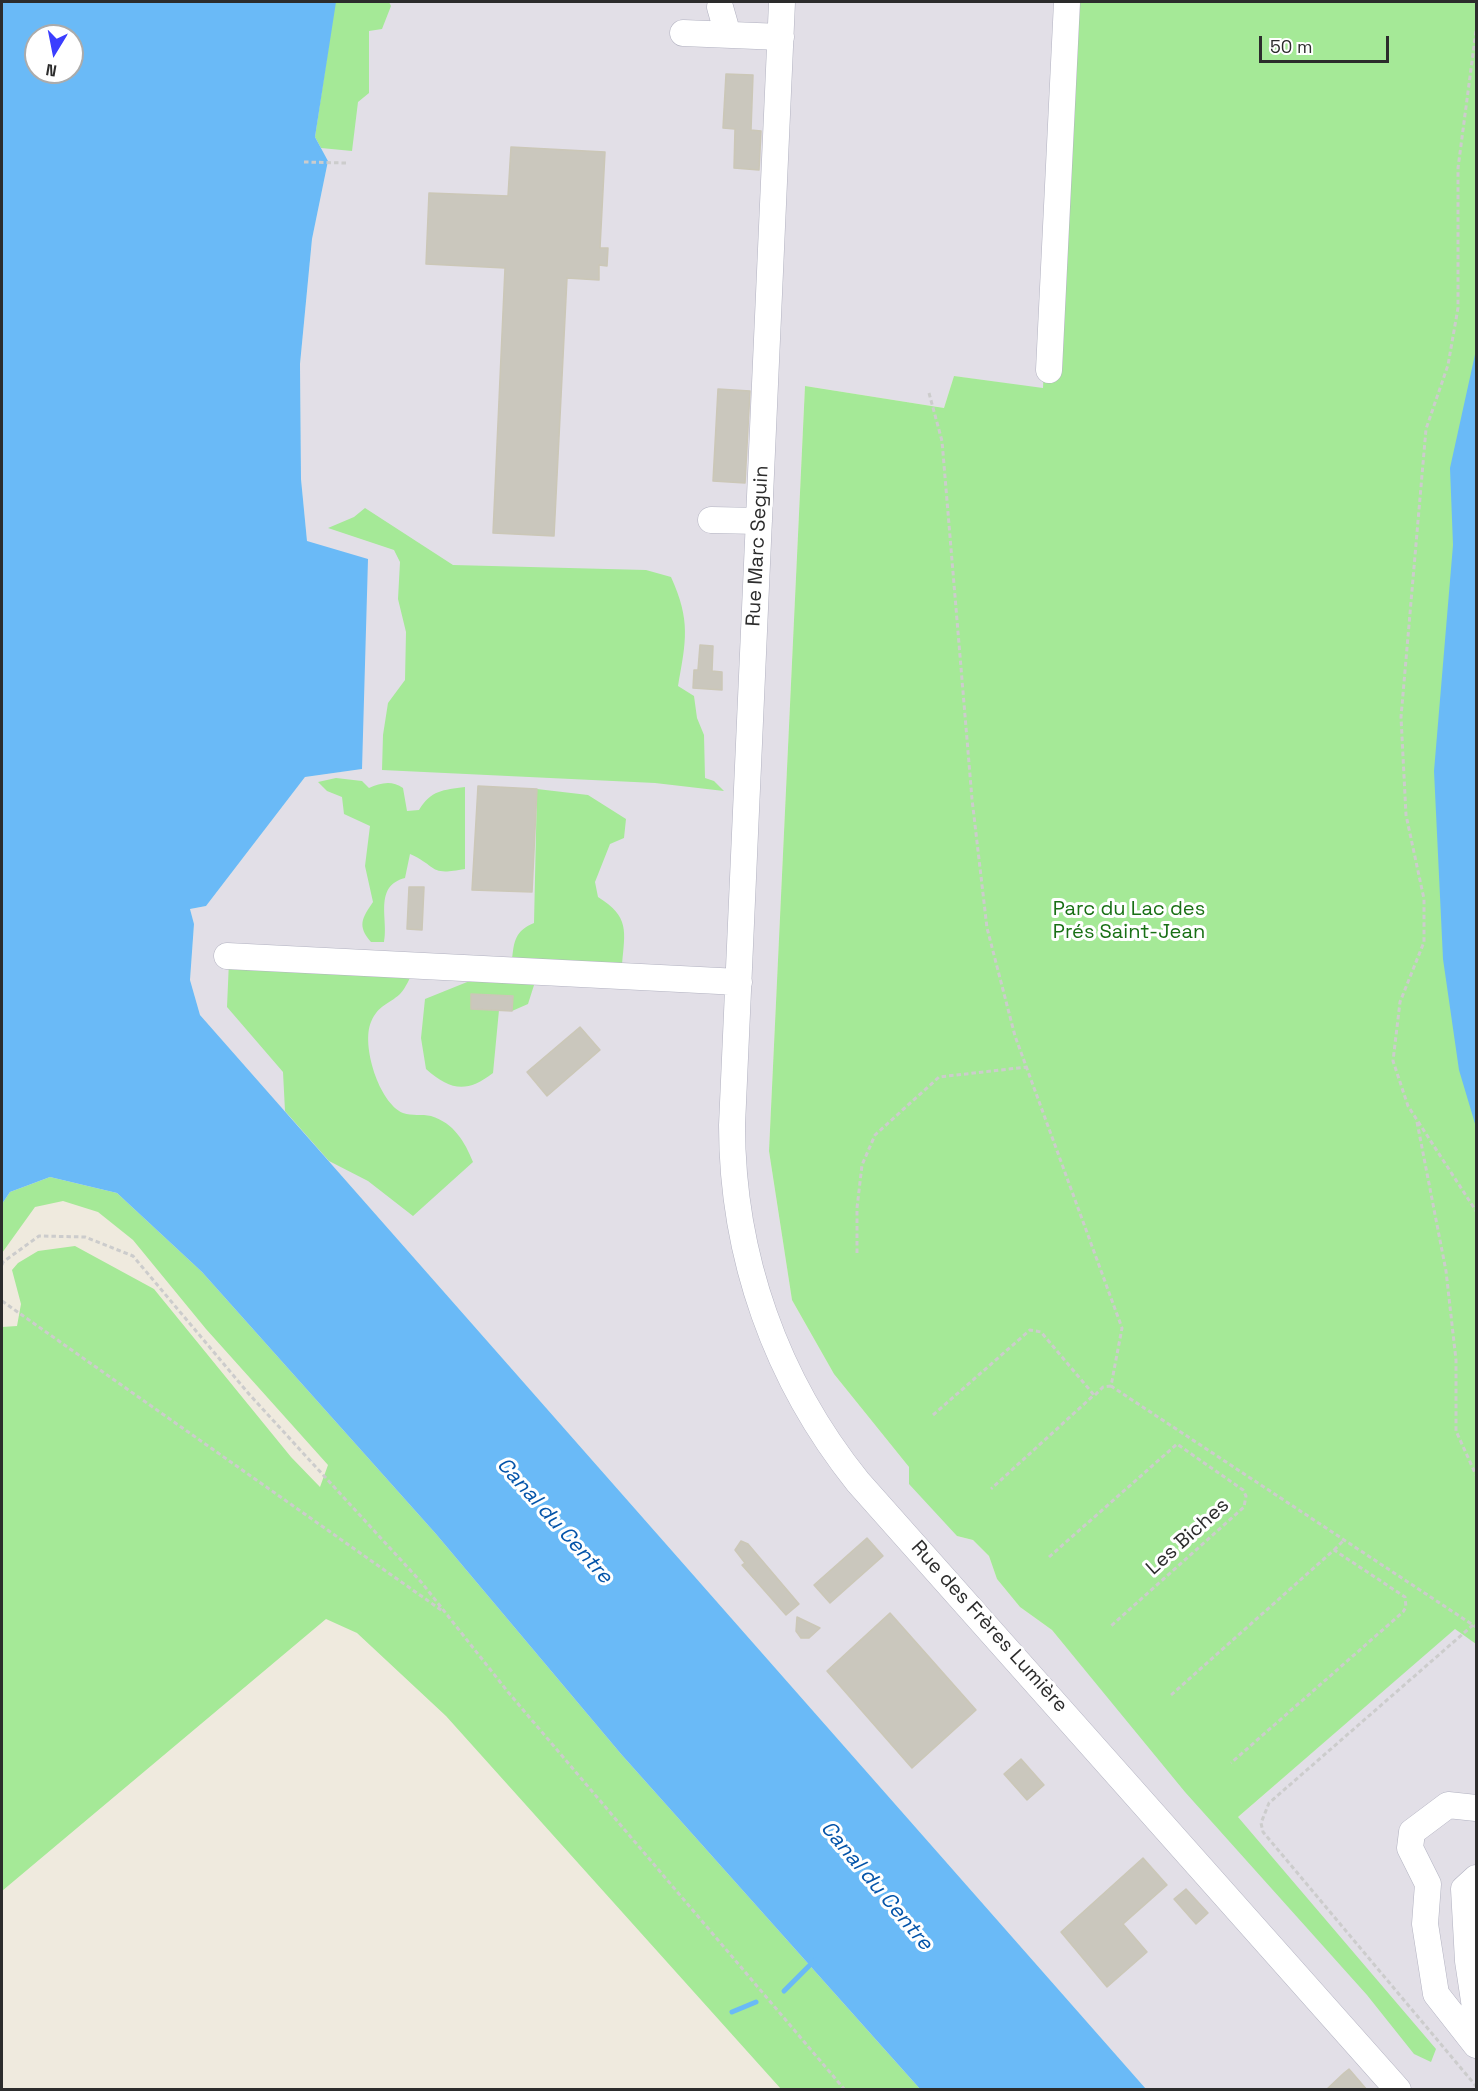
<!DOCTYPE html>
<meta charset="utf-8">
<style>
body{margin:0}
#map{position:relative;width:1478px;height:2091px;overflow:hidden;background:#efeade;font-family:"Space Grotesk",sans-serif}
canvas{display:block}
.frame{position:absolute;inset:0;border:3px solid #2c2c2c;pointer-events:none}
.north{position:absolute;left:24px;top:24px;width:60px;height:60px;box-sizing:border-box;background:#fff;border:2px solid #ababab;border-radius:50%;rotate:190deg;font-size:16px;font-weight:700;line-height:24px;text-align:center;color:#2c2c2c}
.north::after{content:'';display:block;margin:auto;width:21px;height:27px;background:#3b3eff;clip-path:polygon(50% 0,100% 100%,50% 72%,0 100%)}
.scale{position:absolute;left:1259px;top:36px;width:130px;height:27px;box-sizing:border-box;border:3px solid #2c2c2c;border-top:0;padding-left:8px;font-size:18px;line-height:21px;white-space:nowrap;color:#2c2c2c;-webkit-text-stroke:4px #fff;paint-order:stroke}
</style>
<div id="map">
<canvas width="1478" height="2091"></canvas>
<div class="frame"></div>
<div class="north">N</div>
<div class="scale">50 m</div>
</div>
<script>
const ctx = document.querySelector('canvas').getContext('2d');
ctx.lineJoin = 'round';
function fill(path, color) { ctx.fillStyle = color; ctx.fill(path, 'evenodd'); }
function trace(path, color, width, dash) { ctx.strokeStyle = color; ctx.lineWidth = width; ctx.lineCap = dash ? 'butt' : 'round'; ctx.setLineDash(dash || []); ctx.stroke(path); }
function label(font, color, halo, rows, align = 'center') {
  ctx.font = font + ' "Space Grotesk",sans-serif'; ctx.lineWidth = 6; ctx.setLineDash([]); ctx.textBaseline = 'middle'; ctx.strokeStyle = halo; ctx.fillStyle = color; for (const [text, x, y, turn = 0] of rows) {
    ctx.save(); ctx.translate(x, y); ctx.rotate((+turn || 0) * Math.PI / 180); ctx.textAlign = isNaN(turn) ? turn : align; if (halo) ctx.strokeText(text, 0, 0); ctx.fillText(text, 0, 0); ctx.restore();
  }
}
fill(new Path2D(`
 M336,2h722l-15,387 -89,-13 -10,32 -139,-22 -36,765 23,149 42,74 75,93 48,69 16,4 16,16 8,23 23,28 32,23 169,202 234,-204 21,16v445h-330l-946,-1074 -10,-35 4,-56 -4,-15 16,-3 99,-129 57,-8 -55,-228 -6,-62 -1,-115 12,-125 16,-78 -13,-24z`), '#e2dfe7');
fill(new Path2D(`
 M335,2h54l2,4 -9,23 -13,2v62l-11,9 -6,49 -31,-3 -6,-11z
 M1058,2h418v1642l-21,-15 -217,188 198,232 -5,13 -17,-8 -47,-59 -182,-203 -133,-162 -32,-23 -23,-28 -8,-23 -16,-16 -16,-4 -48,-52v-17l-75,-93 -42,-74 -23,-149 36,-765 139,22 10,-32 89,12z
 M365,508l88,57 193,5 25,7c20,44 15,64 7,109l16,10 3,22 7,17 1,43 9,3 10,10 -69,-8 -273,-13 1,-35 5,-32 17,-23 1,-48 -8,-33 2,-37 -6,-12 -66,-22 26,-11z
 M336,778l26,3 7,7c11,-5 23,-8 34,0l4,23 12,-1c12,-20 24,-20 46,-23v82c-37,7 -26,-2 -55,-15l-5,24c-32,8 -16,42 -21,64h-13c-14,-16 -9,-24 2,-40l-8,-36 5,-40 -26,-12 -2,-17 -15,-6 -9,-9z
 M537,789l51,6 38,24 -2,19 -14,6 -15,38 3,15c32,20 27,34 24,68l-110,-5c2,-19 3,-29 22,-37z
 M229,961l185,9c-4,7 -8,18 -14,24 -12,11 -21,10 -29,28 -10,23 8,81 32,91 9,3 19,1 28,3 23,7 34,26 42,46l-60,54 -45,-35 -39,-20 -44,-50 -2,-39 -56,-65z
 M487,974l48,8 -7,22 -16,7v-15l-41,-2v15l28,1 -6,63c-26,20 -42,18 -67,-4l-5,-31 4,-39z
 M50,1177l67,16 85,79 234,262 185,220 299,335h-139l-335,-373 -89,-83 -31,-14 -324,272v-564l15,-1 4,-22 -9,-34 6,-7 20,-12 37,-5 79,43 137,168 29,30 8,-22 -122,-136 -73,-89 -35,-28 -35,-11 -28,6 -33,46v-49l8,-12z`), '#a5e997');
fill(new Path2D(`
 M2,2h334l-21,135 13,24 -16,78 -12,125 1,115 6,62 61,18 -6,210 -57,8 -99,129 -16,3 4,15 -4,56 10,35 946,1074h-226l-299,-335 -185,-220 -234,-262 -85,-79 -67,-16 -40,15 -8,12zM36,36h36v36h-36z
 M1476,350v777l-17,-57 -16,-111 -9,-188 19,-226 -3,-77z`), '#6abaf7');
trace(new Path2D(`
 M784,1991l31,-31
 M732,2012l24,-10`), '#6abaf7', 5);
const building = new Path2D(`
 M726,74l27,1 -2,55 10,1 -2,39 -25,-2 1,-39 -12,-1z
 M511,147l94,5 -5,96h8l-1,18 -8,-1v15l-32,-2 -13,258 -61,-3 12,-265 -79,-4 3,-71 79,3z
 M718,389l32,2 -5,92 -32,-2z
 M700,645l13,1 -1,25 10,1v18l-29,-2 1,-18h4z
 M478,786l59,3 -5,103 -60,-2z
 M409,887h15l-2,43 -15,-1z
 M471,994l42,2 -1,15 -41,-2z
 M580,1027l20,23 -53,46 -20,-24z
 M867,1538l16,18 -53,47 -16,-18z
 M741,1541l7,3 51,60 -13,11 -44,-50 3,-2 -10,-13z
 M890,1613l86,97 -64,58 -85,-97z
 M797,1617l23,11 -11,10h-8l-5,-7z
 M1021,1759l23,26 -17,15 -23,-26z
 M1143,1858l24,27 -44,39 24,28 -40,35 -46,-55z
 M1186,1889l22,24 -12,11 -22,-25z
 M1349,2069l18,21h-41l18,-17z`);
fill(building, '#cac7bd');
trace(building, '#cbc7b7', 1.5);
const minor = new Path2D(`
 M782,2l-50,1123c0,131 44,255 126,357l540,608
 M720,7l8,28
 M683,33l98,4
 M1049,370l18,-368
 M711,520l48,1
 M227,956l512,26
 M1476,1808l-28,-3 -36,27 -2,16 18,36 -3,40 11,70 40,51
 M1476,1878l-12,11 4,72 8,53`);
trace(minor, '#b2b2c1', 27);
trace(new Path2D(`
 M1476,31l-18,137v140l-10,57 -22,64 -25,288 5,98 18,84v43l-24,60 -7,59 15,45 68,105
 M304,162l42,1
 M929,393l13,48 30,358 15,129 28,108 107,292 -11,58 365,241
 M1417,1122l29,149 10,89v71l20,44
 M857,1253v-45l5,-43 13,-30 64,-58 88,-10
 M2,1265l1,-3 36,-26 46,1 48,19 116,138 173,189 86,109 337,398
 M2,1301l442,311
 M1095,1395l8,-8 8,-1
 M933,1415l97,-85 11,2 53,63 -103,94
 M1334,1550l9,-9
 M1049,1557l128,-113 66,46 3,6 -2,11 -133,119
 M1473,1625l-204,178 -8,20 2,9 213,254
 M1171,1695l163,-145 71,47 1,10 -3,5 -172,151`), '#ccc', 3, [4.5, 3]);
trace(minor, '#fff', 26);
label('20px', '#2c2c2c', '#fff', [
 ["Rue Marc Seguin",758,546,-87],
 ["Les Biches",1188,1537,-42],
 ["Rue des Frères Lumière",989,1627,48]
]);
label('20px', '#197015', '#fff', [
 ["Parc du Lac des",1129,910],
 ["Prés Saint-Jean",1129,933]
]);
label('italic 21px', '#0454a9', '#fff', [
 ["Canal du Centre",554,1521,48],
 ["Canal du Centre",876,1886,50]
]);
</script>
